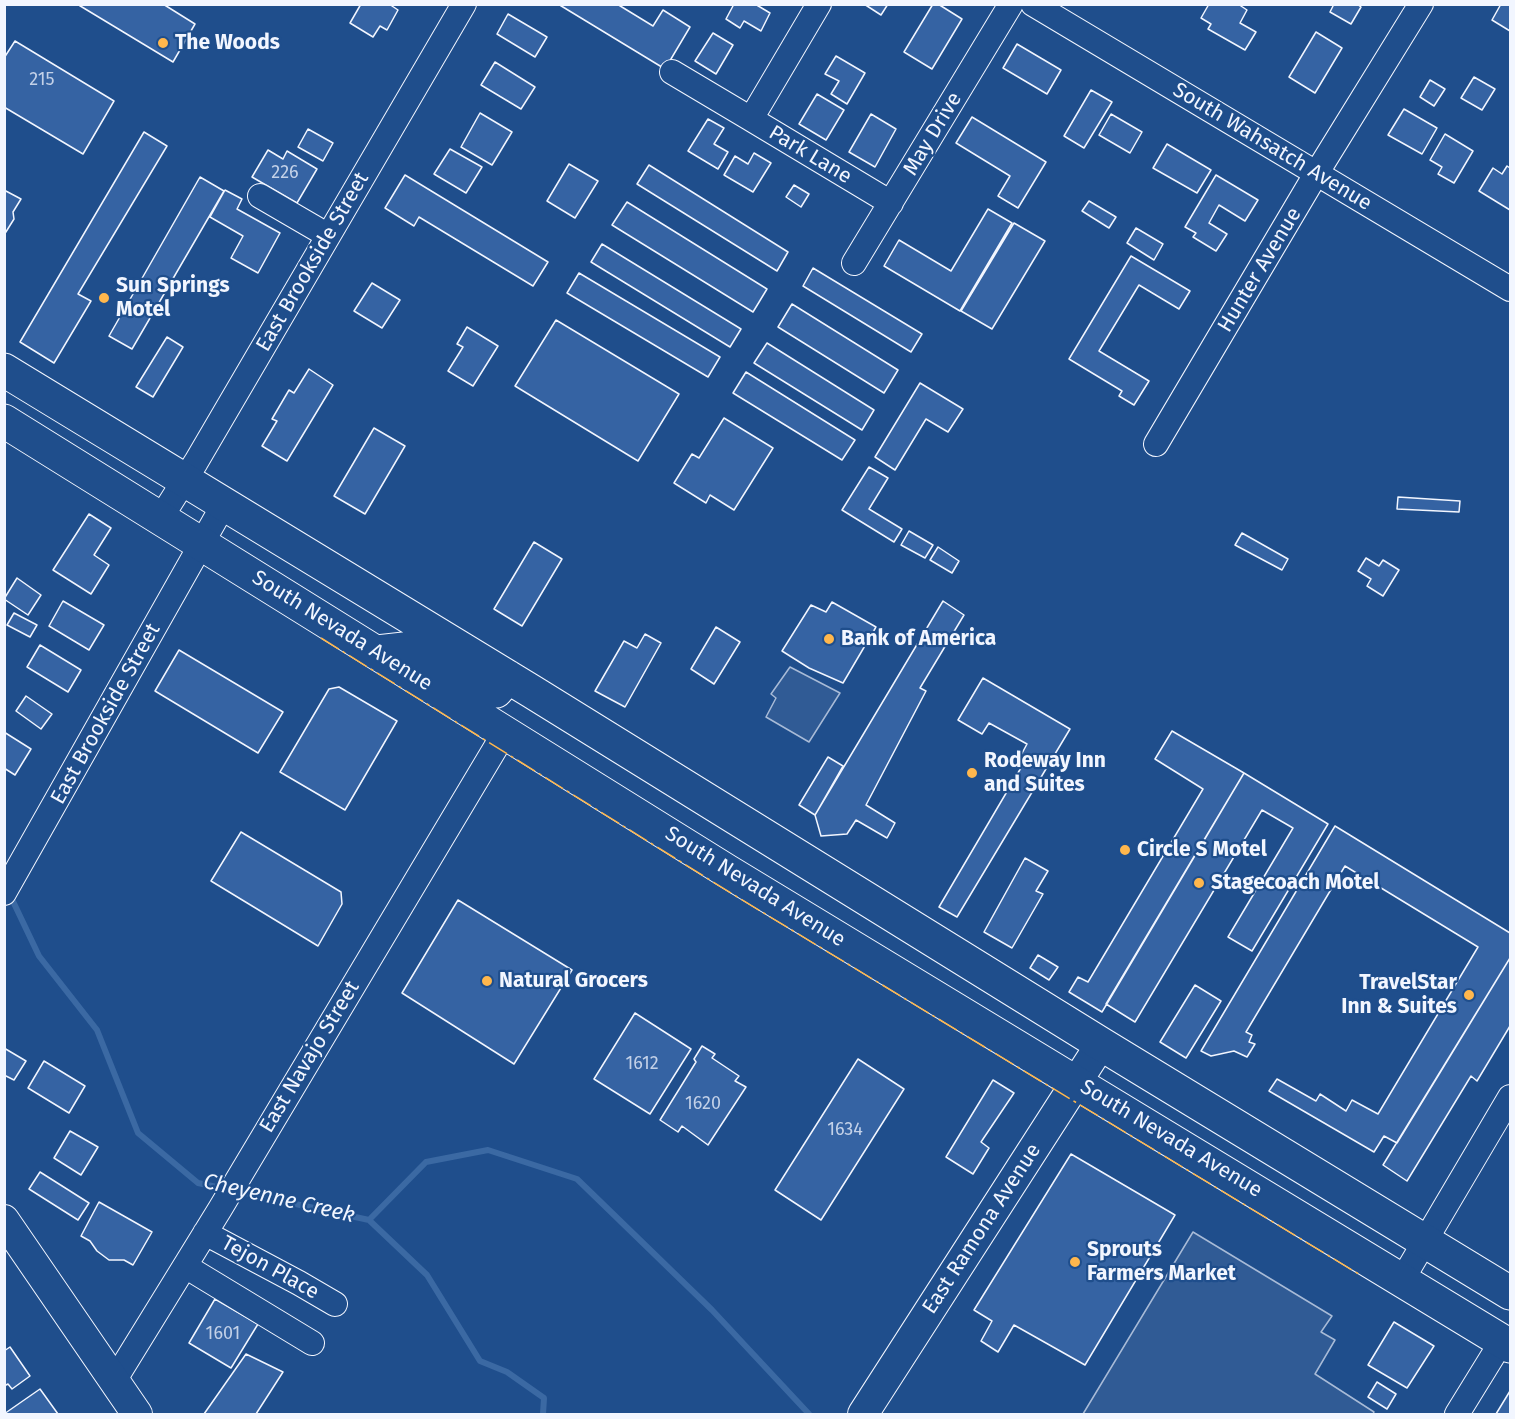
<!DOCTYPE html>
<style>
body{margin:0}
#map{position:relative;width:1515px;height:1419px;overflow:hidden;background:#1f4e8c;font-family:"Fira Sans",sans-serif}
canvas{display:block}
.frame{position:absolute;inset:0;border:6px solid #f2f6ff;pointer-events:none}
</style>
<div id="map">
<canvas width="1515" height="1419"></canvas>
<div class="frame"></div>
</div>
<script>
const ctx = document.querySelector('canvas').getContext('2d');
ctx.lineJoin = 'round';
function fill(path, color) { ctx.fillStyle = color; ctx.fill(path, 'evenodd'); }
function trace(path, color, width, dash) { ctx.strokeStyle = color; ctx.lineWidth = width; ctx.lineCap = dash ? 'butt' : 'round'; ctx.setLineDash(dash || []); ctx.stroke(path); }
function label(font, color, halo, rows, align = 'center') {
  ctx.font = font + ' "Fira Sans",sans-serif'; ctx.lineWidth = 4.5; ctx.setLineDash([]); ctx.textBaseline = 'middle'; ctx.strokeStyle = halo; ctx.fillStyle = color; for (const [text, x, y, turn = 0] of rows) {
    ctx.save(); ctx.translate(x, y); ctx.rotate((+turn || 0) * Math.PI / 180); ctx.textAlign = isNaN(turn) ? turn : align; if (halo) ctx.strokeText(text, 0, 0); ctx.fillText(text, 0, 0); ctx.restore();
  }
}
const parking = new Path2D(`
 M790,667l50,26 -31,49 -43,-25 10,-19 -5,-4z
 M1193,1232l139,84 -11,16 14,8 -20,34 59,38 -1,2h-290z`);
fill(parking, '#305b95');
trace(parking, '#a8bbd7', 1.5);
trace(new Path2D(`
 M10,895l29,61 58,74 41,103 60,50 28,6
 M236,1191l133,29 57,-58 62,-12 89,29 135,131 97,104
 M369,1220l58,55 53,86 27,11 37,26 -1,16`), '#3b69a3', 6);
const building = new Path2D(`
 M77,4h86l32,20 -22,38z
 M361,4h28l9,6 -11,20 -7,-4 -7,11 -23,-14z
 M558,4h59l36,22 10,-16 27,17 -25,42z
 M734,4h21l15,9 -9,18 -17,-10 -4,7 -14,-9z
 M864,4h24l-7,11z
 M933,4h5l24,15 -30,50 -28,-17z
 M1209,4h29l9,6 -7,13 16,9 -11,18 -37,-21 3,-5 -10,-6z
 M1334,4h23l4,3 -10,17 -21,-12z
 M1501,4h9v27l-18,-11z
 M508,14l39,23 -12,20 -38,-23z
 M1316,32l26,16 -27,45 -26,-16z
 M713,33l20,12 -17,29 -21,-13z
 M15,41l99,60 -31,53 -79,-47v-49z
 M1017,44l44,26 -14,24 -44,-26z
 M836,56l29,17 -18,31 -16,-10 8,-13 -14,-7z
 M495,62l40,25 -14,22 -40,-24z
 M1474,77l21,12 -13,21 -21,-12z
 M1430,80l15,9 -11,17 -14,-9z
 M1091,90l21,12 -28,46 -20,-12z
 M817,94l27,16 -18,30 -27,-16z
 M1404,109l33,19 -15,26 -34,-19z
 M480,113l32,19 -20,33 -31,-18z
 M871,114l25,15 -21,38 -26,-15z
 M1111,114l31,18 -12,21 -31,-18z
 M972,117l74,45 -28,46 -20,-12 12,-20 -54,-33z
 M708,119l16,9 -10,16 14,8 -10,17 -30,-18z
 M308,129l25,14 -10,18 -25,-14z
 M144,132l23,14 -89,148 13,7 -37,62 -34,-21z
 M1445,134l28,17 -19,32 -16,-9 4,-7 -12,-7z
 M1167,144l44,26 -14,23 -44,-25z
 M450,149l32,18 -16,26 -32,-19z
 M268,150l15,9 4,-8 30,18 -20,34 -45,-26z
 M754,153l17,10 -18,29 -29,-17 11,-19 13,8z
 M569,164l29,17 -23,37 -28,-17z
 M649,165l139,87 -11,19 -140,-87z
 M1507,166l3,2v42l-31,-19 14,-23 9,6z
 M405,175l143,87 -15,24 -114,-69 -5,9 -29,-18z
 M1216,175l42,25 -13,21 -26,-16 -10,18 18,11 -11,17 -23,-14 3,-4 -11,-6z
 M200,177l24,14 -92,158 -23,-13z
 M794,185l15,9 -8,13 -15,-10z
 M4,190l17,9 -8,13 1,7 -10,16z
 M225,190l17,9 -5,10 43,24 -22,40 -27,-15 12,-22 -33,-19z
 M1089,201l27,16 -7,11 -27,-17z
 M627,202l140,87 -14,23 -141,-87z
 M988,209l24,14 -52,88 -76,-45 15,-26 52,31z
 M1014,223l31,18 -53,88 -31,-18z
 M1136,228l27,16 -9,16 -27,-17z
 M602,244l139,85 -11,18 -139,-85z
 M1131,256l59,35 -11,18 -40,-24 -40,66 50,30 -15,24 -15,-9 3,-5 -53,-32z
 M813,268l109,66 -11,18 -108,-66z
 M579,273l141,84 -12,20 -141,-84z
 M372,283l28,17 -18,28 -28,-17z
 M792,304l106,66 -14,23 -106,-66z
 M556,320l123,74 -41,67 -123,-75z
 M467,327l31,19 -25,40 -25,-15 15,-24 -6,-3z
 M167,337l16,10 -30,50 -17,-10z
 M767,343l107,67 -12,20 -108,-67z
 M309,369l24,16 -46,76 -25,-15 15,-25 -5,-2 17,-29 5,3z
 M746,372l109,68 -13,20 -109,-67z
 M920,383l43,26 -15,23 -22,-13 -31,51 -20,-13z
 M724,418l49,30 -39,62 -24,-15 -4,8 -32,-20 18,-29 7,4z
 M374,428l31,18 -40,68 -31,-18z
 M869,467l19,11 -19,31 33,20 -8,13 -52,-32z
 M1398,497l62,4 -1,11 -62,-3z
 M89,514l22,14 -17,27 15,10 -18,29 -38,-24z
 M909,531l24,14 -8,13 -24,-13z
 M1242,533l46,26 -6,11 -47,-25z
 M534,542l28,17 -40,67 -28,-17z
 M938,547l21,14 -7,12 -22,-13z
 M1366,558l13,8 4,-6 16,10 -16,26 -16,-10 4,-7 -13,-8z
 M17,578l24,17 -13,20 -24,-16z
 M63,601l41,24 -15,25 -40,-24z
 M943,601l21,14 -44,73 6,3 -60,114 29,18 -8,15 -31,-18 -9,14 -26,2 -6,-21z
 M832,602l44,25 -33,56 -34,-15 -27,-17 29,-46 15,7z
 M14,613l23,12 -7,12 -23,-12z
 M716,627l24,15 -26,42 -23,-15z
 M645,634l16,9 -36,64 -30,-16 29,-50 13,7z
 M40,645l41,25 -13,22 -41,-25z
 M179,650l104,62 -25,41 -103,-62z
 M983,678l87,51 -113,188 -18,-10 86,-146 -5,-4 7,-13 -38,-21 -7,11 -24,-14z
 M339,687l58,34 -52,89 -65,-38 49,-83z
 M26,696l26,18 -11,15 -25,-18z
 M1172,731l72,42 -142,239 -33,-20 9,-15 10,5 115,-193 -48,-30z
 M4,732l27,17 -16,26 -11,-7z
 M828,757l15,9 -28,49 -16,-10z
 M1244,773l84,51 -76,127 -24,-14 65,-109 -31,-18 -127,212 -29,-18z
 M1335,826l175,107v25l-113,185 -13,-7 -10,16 -105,-61 8,-12 39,22 4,-7 26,17 6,-11 26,14 100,-167 -133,-81 -99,166 6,3 -3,7 6,2 -8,13 -13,-6 -23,5 -10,-5z
 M241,832l100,60 1,12 -24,42 -107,-65z
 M1025,858l23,13 -12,20 7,3 -31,54 -28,-16z
 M458,900l114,70 -58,94 -112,-71z
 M1038,955l20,12 -9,13 -19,-12z
 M1510,958v68l-33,55 -6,-5 -64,105 -24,-16z
 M1195,985l26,16 -35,57 -26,-16z
 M635,1013l56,36 -41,65 -56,-35z
 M702,1046l13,8 -3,4 27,18 -4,5 11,6 -38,58 -26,-19 -4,6 -18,-12 36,-58 -2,-3z
 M4,1048l22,13 -12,19 -10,-5z
 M858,1059l46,30 -83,131 -46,-30z
 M44,1061l41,25 -16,27 -41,-25z
 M993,1080l21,13 -33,49 8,6 -16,26 -27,-17z
 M70,1131l28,16 -17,28 -27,-17z
 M1071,1154l104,61 -90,150 -71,-40 -16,27 -17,-11 11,-20 -18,-11z
 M40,1172l49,31 -11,17 -49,-31z
 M99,1202l53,30 -19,33 -9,-5h-15l-12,-9 -7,-10 -9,-5z
 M215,1299l43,25 -27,44 -42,-25z
 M1394,1322l40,24 -27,42 -39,-23z
 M10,1347l20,29 -18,13 -4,-5 -4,2v-35z
 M246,1354l37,18 -27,42h-52z
 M1377,1382l19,12 -9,15 -19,-12z
 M40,1389l18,25h-54z
 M1510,1391v23h-14z`);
fill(building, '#3563a3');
trace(building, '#f2f6ff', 1.5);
const minor = new Path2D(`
 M819,4l-68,115 140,84
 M1033,4l477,285
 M672,72l79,47
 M260,196l67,39
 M854,263l157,-259
 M1156,444l160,-270 105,-170
 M160,519l36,-57 268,-458
 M4,893l220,-389
 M205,1233l94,50 36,21
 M185,1266l127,77
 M1402,1280l108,-183
 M114,1381l106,-172 285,-477
 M1457,1414l45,-73`);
const major = new Path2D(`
 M4,1220l133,194
 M863,1414l238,-370`);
const highway = new Path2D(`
 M4,370l527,321 570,353 409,249
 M4,421l723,450 783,475
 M377,652l36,-4 68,41 15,2 12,-14`);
trace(minor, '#f2f6ff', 26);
trace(major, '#f2f6ff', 32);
trace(highway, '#f2f6ff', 35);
trace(minor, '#1f4e8c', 24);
trace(major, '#1f4e8c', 30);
trace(highway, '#1f4e8c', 33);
trace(new Path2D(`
 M321,638l418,260 623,378`), '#ffb74d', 1.5, [21, 4.5, 3, 4.5]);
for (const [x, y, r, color] of [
 [163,43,6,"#ffb74d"],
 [104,298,6,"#ffb74d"],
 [829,639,6,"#ffb74d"],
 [972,773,6,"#ffb74d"],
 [1125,850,6,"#ffb74d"],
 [1199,883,6,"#ffb74d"],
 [487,981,6,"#ffb74d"],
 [1469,995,6,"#ffb74d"],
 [1075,1262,6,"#ffb74d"]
]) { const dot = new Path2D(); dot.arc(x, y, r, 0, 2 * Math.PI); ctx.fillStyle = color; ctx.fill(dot); trace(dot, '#1f4e8c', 2); }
label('18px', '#c3d1e8', null, [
 ["215",42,80],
 ["226",285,173],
 ["1612",642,1064],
 ["1620",703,1104],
 ["1634",845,1130],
 ["1601",223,1334]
]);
label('bold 21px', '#f2f6ff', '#1f4e8c', [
 ["The Woods",175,43],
 ["Sun Springs",116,286],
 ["Motel",116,310],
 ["Bank of America",841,639],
 ["Rodeway Inn",984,761],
 ["and Suites",984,785],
 ["Circle S Motel",1137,850],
 ["Stagecoach Motel",1211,883],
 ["Natural Grocers",499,981],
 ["TravelStar",1457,983,"right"],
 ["Inn & Suites",1457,1007,"right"],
 ["Sprouts",1087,1250],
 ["Farmers Market",1087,1274]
], 'left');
label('21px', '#f2f6ff', '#1f4e8c', [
 ["May Drive",933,134,-59],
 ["South Wahsatch Avenue",1272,147,31],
 ["Park Lane",810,155,31],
 ["East Brookside Street",313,262,-60],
 ["Hunter Avenue",1260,270,-59],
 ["South Nevada Avenue",342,631,32],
 ["East Brookside Street",106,714,-61],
 ["South Nevada Avenue",755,887,32],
 ["East Navajo Street",310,1057,-59],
 ["South Nevada Avenue",1171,1139,31],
 ["East Ramona Avenue",982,1229,-57],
 ["Tejon Place",270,1268,29]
]);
label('italic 22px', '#f2f6ff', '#1f4e8c', [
 ["Cheyenne Creek",279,1199,13]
]);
</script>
